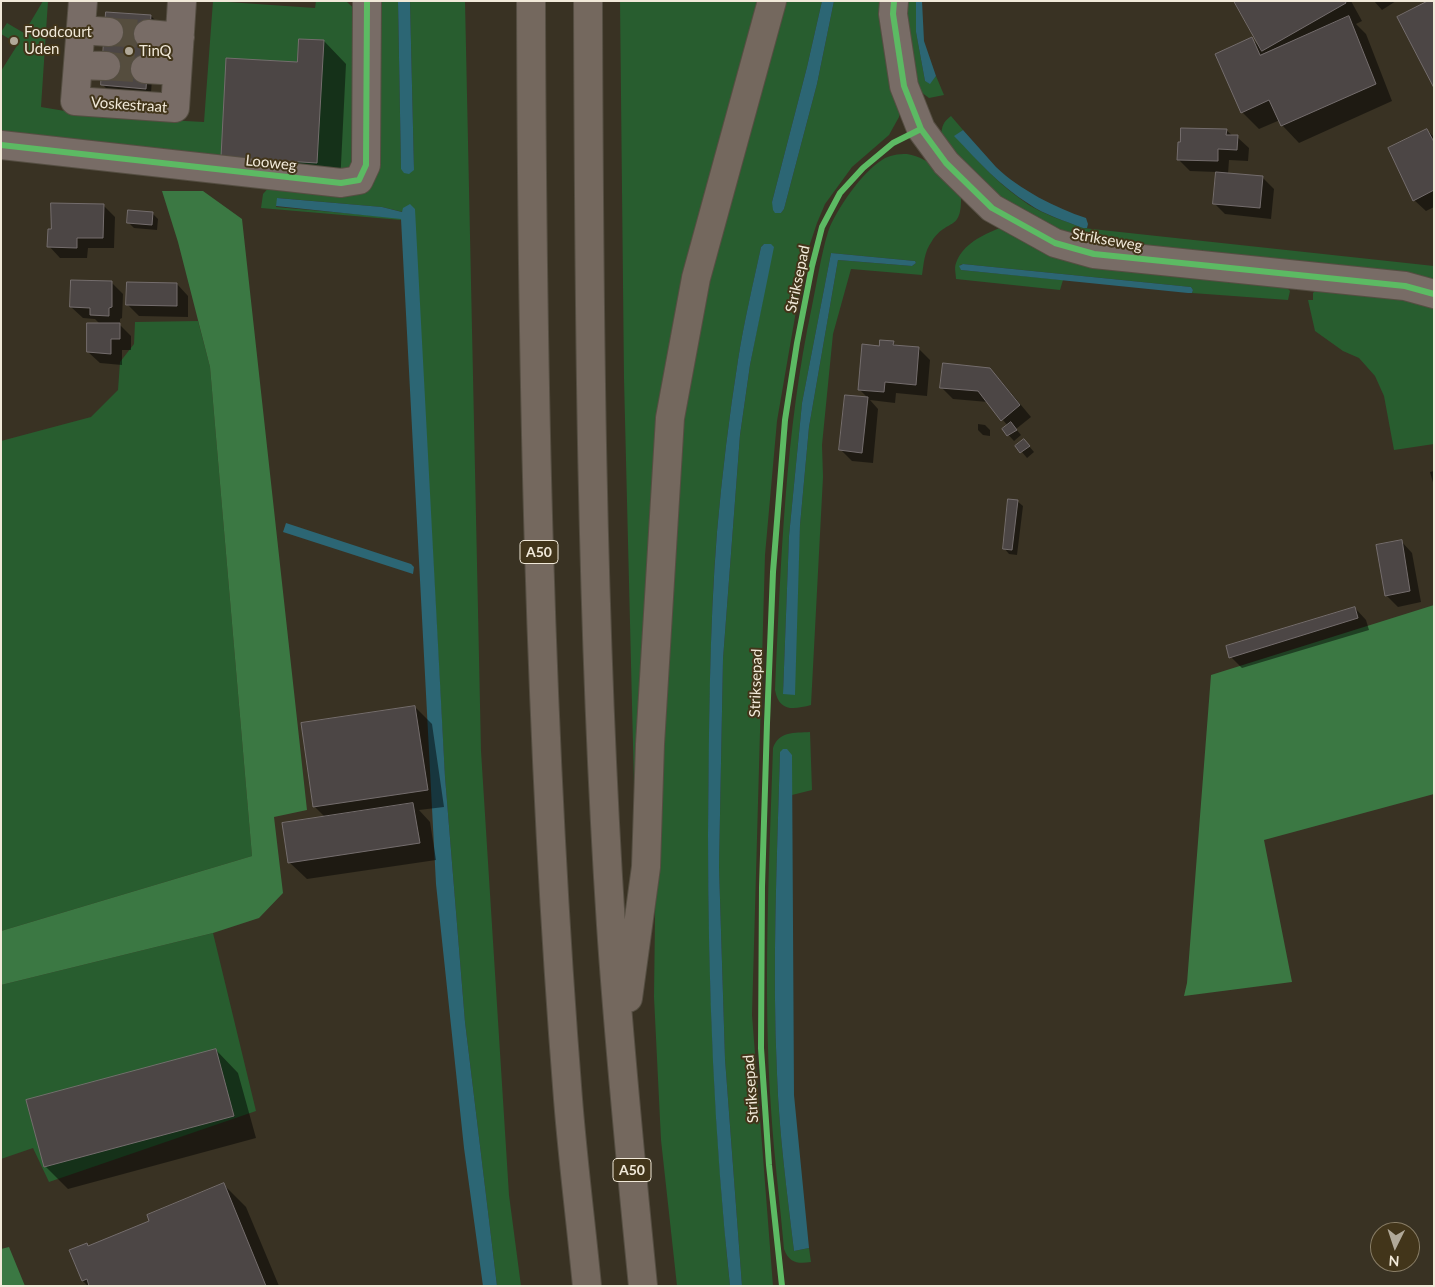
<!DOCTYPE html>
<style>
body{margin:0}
#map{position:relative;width:1435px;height:1287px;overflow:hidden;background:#393223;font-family:Lato,sans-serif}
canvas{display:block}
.frame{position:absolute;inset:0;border:2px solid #f1e9d9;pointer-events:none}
.north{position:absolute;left:1370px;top:1222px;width:50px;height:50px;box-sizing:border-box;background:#42351a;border:1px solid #887d66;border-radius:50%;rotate:184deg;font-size:14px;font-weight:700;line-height:20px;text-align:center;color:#f1e9d9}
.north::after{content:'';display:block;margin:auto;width:18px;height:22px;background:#b1a999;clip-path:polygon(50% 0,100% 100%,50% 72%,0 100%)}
</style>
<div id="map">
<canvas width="1435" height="1287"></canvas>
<div class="frame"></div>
<div class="north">N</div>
</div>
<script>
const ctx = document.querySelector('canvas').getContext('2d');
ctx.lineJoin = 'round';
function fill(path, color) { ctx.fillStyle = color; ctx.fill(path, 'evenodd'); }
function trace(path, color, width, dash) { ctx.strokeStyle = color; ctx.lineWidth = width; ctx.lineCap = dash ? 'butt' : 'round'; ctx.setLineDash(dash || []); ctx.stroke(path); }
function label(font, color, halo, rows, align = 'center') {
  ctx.font = font + ' Lato,sans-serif'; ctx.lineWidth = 4; ctx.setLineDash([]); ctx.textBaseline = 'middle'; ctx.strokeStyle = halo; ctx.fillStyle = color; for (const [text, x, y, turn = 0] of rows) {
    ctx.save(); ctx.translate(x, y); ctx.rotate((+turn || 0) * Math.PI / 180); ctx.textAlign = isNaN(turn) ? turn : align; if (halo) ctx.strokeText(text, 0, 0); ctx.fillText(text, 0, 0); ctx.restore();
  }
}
fill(new Path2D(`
 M43,1h5l-7,106 54,9 109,6 9,-121 102,7 1,-7 31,1 11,10 -4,156 -13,6 -340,-38v-65l17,-27 -17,-10v-2l6,-9 17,10z
 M375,1h23l3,168 13,1 -4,-169h55l16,750 28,444 12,91h-24l-32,-264 -20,-245 -16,-287 -26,-278 -21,-5 -104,-9 -2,9 125,11v2l-140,-12 2,-14 8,-9 91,8z
 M620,1h142l-60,220 -63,566 -5,-1 -10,-407z
 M781,1h41l-15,66 -35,135 9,11 3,-4 33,-125 17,-83h48l18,107 -1,9 -10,18 -37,32 -27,37 -8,19 -12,36 -28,162 -12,134 -13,460 21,271h-31l-17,-227 -6,-192 4,-208 17,-224 10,-70 14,-72v-49l-3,3c-8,38 -17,75 -23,113 -9,57 -16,114 -21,172 -6,73 -7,146 -8,220 -3,178 3,357 21,534h-53l-16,-146 -7,-143 2,-159 30,-463 27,-122z
 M904,1h12v31l9,49 5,2 6,-7 8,19 -15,3 -12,-9z
 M951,116l12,14 -8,6c23,25 45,50 74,69 16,10 36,16 54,23l351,38v18l-361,-44 -76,-39 -56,-65c1,-10 2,-14 10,-20z
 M907,154c25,4 38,24 54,41 1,38 -13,22 -29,46 -8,11 -8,22 -10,34l-71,-6 -18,65 -11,111 1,32 -12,228c-16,4 -32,8 -36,-15 6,-129 10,-258 37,-384 5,-24 9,-51 16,-74 7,-21 35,-61 54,-72 7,-5 16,-6 25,-6zM831,253l84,8 1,2 -4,3 -74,-6 -29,167 -9,98 -3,59 -14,110 6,-158 13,-133z
 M1000,228l281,53 9,10 -2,9 -96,-7 1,-3 -2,-3 -228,-23 -3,1 1,5 102,10 -3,10 -104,-11c0,-5 -2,-11 0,-16 7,-19 26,-28 44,-35z
 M1321,285l113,16v143l-40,6 -10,-54 -9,-20 -16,-18 -16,-7 -28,-20 -7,-31h5v-7z
 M198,321l12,46 42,489 -251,75v-490l90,-24 27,-27 2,-28 14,-18 1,-22z
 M810,732l2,58 -20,5v-40l-12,-3c-3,107 -8,215 -3,322 2,59 10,118 17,177l15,-3 2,14c-13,2 -22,1 -27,-13 -4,-46 -10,-93 -13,-140 -8,-119 -2,-242 2,-361 6,-17 21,-15 37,-16z
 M213,933l43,178 -207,71 -16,-34 -32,11v-174z`), '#285d2f');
fill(new Path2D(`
 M162,191h41l39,28 65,591 -33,7 9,76 -24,25 -46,15 -212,52v-54l251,-75 -42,-489 -32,-125z
 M1434,605v189l-170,46 28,142 -108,14 3,-13 24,-308z
 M9,1247l16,39h-24v-37z`), '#3b7843');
fill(new Path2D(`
 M398,1h12l4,169 -5,4 -5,-1 -3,-4z
 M822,1h12l-17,83 -33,125 -3,4h-6l-2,-3 -1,-8 35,-135z
 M916,1h6l2,40 12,35 -6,8 -5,-3 -9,-49z
 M963,130c11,12 22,25 33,37 24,23 60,41 90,51l2,6 -1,4h-4c-18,-7 -38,-13 -54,-24 -29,-18 -51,-43 -75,-68z
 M277,198l105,9 20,5 1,-4 7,-4 5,5 30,568 20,245 32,264h-14l-19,-138 -28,-264 -35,-665 -125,-13z
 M764,244h7l3,3 -24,118 -10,70 -17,224 -4,208 6,192 17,227h-12c-16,-149 -22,-300 -22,-450 1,-102 1,-203 9,-304 5,-58 12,-115 21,-172 6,-38 15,-76 23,-113z
 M831,253l84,8 1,2 -4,3 -74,-6 -29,167 -9,98 -5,170 -12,-1 6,-158 13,-133z
 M963,264l228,23 2,3 -1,3h-4l-227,-23 -2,-4z
 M286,523l125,41 3,3 -1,7 -130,-42z
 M783,749h4l5,6 2,340 15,153 -15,3c-7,-59 -15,-118 -17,-177 -5,-107 0,-215 3,-322z`), '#2c6674');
fill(new Path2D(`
 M1235,1h116l11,20 -6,3 10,10 26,67 -93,42 -17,-18 -2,-5 -21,9 -17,-17 10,-73 9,9z
 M1374,1h22l-14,9z
 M151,16l5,5 -5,72 -43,-3 -5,-5z
 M324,41l22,23 -6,121 -118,-29 76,-93z
 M1226,130l7,6 4,1 12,11 -1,13 -19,-1 -1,14 34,3 12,12 -3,30 -46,-5 -11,-11 3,-31 -27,-1 -12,-12z
 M1427,130l7,7v70l-8,4 -12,-11z
 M103,205l12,12 -1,31h-26l-1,10h-27l-11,-12z
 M152,213l6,6 -1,11 -23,-2 -6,-6z
 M112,283l11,11 -1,24 -2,1v6l11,11v14h-9v15l-22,-2 -12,-11 12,-28 -5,-5 -12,-1 -12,-11z
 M177,284l11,12v21l-49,-1 -11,-11z
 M893,343l4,3 22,3 11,11 -3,36 -31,-3 -1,10 -25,-3 8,9 -5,54 -21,-2 -11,-11 27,-52 -9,-9 21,-41z
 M990,369l11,12 30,36 -15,12 5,6 -7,6 -10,-11 4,-4 -20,-24 -35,-3 -12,-12z
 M978,424l7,1 5,5v6l-7,-1 -5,-5z
 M1017,446h12l5,6 -7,6z
 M1434,471v15l-4,-14z
 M1017,501l6,5 -6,49 -8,-1 -5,-6z
 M1401,541l11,12 9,49 -23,5 -12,-12z
 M1355,608l11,12 3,10 -127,38 -11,-11z
 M415,707l17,17 12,83 -25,3 11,12 6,38 -129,19 -18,-17 37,-44 -12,-12z
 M216,1050l22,23 18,65 -188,51 -23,-23z
 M224,1185l22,22 33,79h-191l-5,-5 4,-37 2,3 62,-26z`), '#0007');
const building = new Path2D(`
 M1234,1h111l1,2 -84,48z
 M1428,1h6v87l-37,-71z
 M106,12l45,3 -5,74 -45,-4z
 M1349,16l27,68 -95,42 -12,-26 -28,13 -26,-59 37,-17 8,18z
 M299,39l25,1 -7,123 -96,-6 5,-99 71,4z
 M1181,128l46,1 -1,6h12l-1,15 -19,-1v12l-41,-1 1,-18h2z
 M1427,129l7,13v48l-21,11 -25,-53z
 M1216,172l47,4 -3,32 -47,-4z
 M51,203l53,1 -1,34h-26v10l-30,-1 1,-18h3z
 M128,210l25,2 -1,13 -25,-2z
 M71,280l41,1v26l-3,1v8l-19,-1v-7l-20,-1z
 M127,282l50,1v23l-51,-1z
 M87,323h33v16h-9v15l-24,-2z
 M880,340l14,1 -1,4 26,2 -3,38 -31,-3 -1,10 -26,-2 4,-46 17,2z
 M943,363l47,5 30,37 -19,16 -23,-30 -38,-3z
 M845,395l23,2 -6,56 -23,-3z
 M1011,422l6,8 -10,6 -5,-7z
 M1024,439l6,7 -10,7 -5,-7z
 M1008,499l10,1 -6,50 -9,-1z
 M1402,540l8,51 -25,5 -9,-51z
 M1355,607l3,11 -129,40 -3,-12z
 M415,706l13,84 -115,17 -12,-84z
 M413,803l7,40 -132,20 -6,-40z
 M216,1049l18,67 -190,51 -18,-67z
 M224,1183l42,103h-177l-2,-7 -5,2 -13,-31 18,-7 1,3 61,-25 -2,-6z`);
fill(building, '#4c4645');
trace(building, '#746d6d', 1);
trace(new Path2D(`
 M109,32l39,2
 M106,66l39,3`), '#554d3e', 28, [28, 14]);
const minor = new Path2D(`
 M83,1l-8,100 100,7 7,-107
 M894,1l-1,13 11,72 17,43 25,34 46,45 63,35 39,11 311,32 29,8
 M81,30l28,2
 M148,34l32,3
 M78,65l28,1
 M145,69l32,2
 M1,145l340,38 18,-3 7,-15 1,-164`);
const highway = new Path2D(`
 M531,1c1,366 8,733 37,1098 5,63 13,125 19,187
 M588,1c1,308 3,617 23,924 8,121 20,241 32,361
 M628,998l18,-131 4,-123 20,-326 26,-140 76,-277`);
trace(minor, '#554e42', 30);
trace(highway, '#554e42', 30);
trace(minor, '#786c66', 28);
trace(highway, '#74685e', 28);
trace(new Path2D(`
 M894,1l-1,13 11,72 17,43 25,34 46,45 63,35 39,11 311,32 29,8
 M1,145l340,38 18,-3 7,-15 1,-164
 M782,1286l-13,-121 -8,-117 1,-161 5,-164 6,-151 12,-152 12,-77 15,-77 10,-39 18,-34 23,-25 30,-25 28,-14`), '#5cba63', 6);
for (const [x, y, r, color] of [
 [14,41,5,"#b1a999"],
 [129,51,5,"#b1a999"]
]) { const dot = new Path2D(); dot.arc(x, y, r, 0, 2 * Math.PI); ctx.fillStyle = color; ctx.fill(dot); trace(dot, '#42351a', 2); }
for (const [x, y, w] of [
 [539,552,38],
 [632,1170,38]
]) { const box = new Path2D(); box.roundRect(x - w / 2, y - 11.5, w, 23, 4); ctx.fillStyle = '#42351a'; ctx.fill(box); trace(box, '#f1e9d9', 1); }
label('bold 14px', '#f1e9d9', null, [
 ["A50",539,552],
 ["A50",632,1170]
]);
label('15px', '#f1e9d9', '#42351a', [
 ["Foodcourt",24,32],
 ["Uden",24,49],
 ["TinQ",139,51]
], 'left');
label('15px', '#f1e9d9', '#42351a', [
 ["Voskestraat",129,105,4],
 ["Looweg",271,163,6],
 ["Strikseweg",1107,240,10],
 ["Striksepad",798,279,-78],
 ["Striksepad",756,683,-88],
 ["Striksepad",751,1089,-94]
]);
</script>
